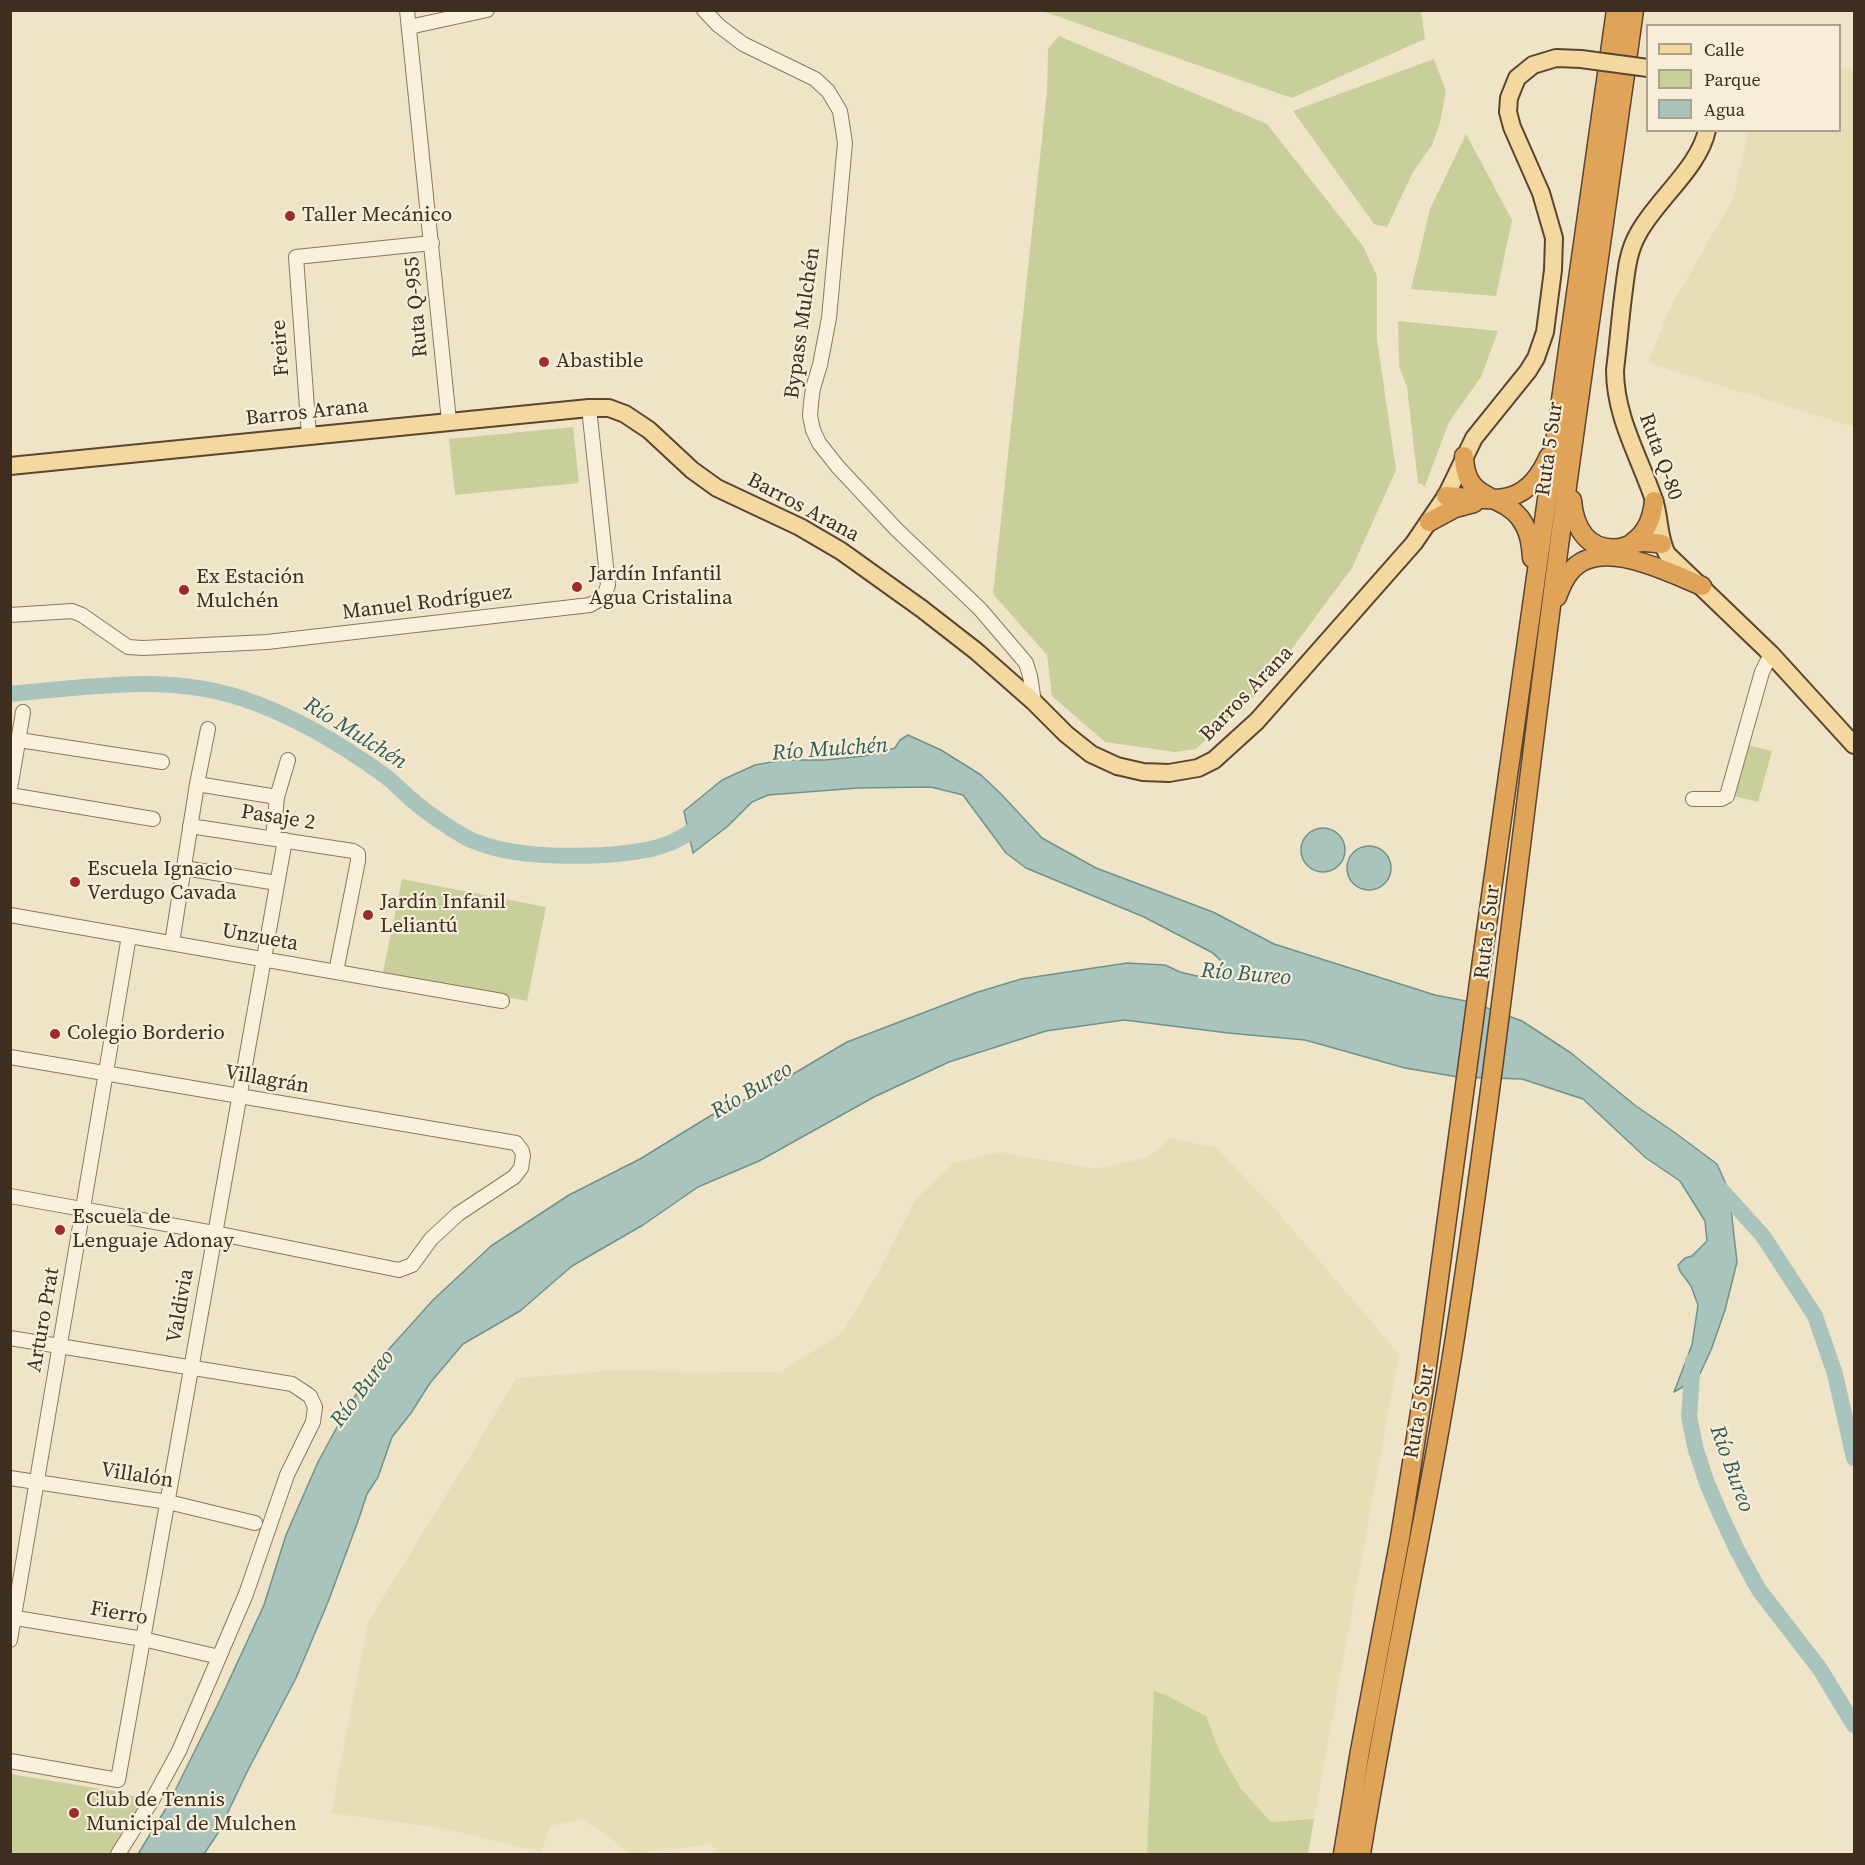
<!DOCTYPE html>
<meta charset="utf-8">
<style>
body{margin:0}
#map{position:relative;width:1865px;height:1865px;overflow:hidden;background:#f0e4c8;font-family:"Source Serif 4",serif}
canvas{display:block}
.frame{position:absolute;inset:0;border:12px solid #3d2e20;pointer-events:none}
.legend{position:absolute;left:1646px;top:24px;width:195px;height:108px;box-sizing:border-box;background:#f7eed8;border:2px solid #ada18e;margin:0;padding:8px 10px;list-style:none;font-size:18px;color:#3d2e20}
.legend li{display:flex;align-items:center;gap:12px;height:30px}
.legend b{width:30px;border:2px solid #ada18e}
</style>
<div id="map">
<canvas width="1865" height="1865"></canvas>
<div class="frame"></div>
<ul class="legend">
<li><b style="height:8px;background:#f3d9a0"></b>Calle</li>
<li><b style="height:16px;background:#c9cf9b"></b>Parque</li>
<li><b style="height:16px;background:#a9c4bc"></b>Agua</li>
</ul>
</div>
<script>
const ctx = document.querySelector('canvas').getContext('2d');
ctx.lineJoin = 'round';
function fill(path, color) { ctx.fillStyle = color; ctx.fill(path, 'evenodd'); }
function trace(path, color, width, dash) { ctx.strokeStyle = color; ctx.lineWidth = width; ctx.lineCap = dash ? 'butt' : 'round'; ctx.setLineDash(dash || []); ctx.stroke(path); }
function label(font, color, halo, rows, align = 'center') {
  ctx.font = font + ' "Source Serif 4",serif'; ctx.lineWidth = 4.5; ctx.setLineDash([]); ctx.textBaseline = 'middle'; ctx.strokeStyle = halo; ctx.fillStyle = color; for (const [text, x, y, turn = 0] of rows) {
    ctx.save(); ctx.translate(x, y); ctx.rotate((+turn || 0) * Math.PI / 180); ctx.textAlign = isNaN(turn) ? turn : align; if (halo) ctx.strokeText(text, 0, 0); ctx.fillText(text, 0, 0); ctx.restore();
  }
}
fill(new Path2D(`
 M1840,68l14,2v357l-206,-64 22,-55 63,-109 16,-68 91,-1z
 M1172,1138l44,10 59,61 124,145 -85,465 -43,3 -104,32h-450l-5,-10 -80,10 -49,-35 -33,7 -9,26 -100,-24 -110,-15 37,-191 104,-169 44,-75 91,-7 174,1 62,-40 37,-63 35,-69 39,-37 46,-11 95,17 50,-11z`), '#e6deb5');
fill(new Path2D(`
 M1042,11h379l4,28 -133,59z
 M1059,36l208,88 96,122 14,30v63l19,131 -44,98 -91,122 -65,59 -21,3 -70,-10 -53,-46 -5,-41 -54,-61 54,-502 1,-43z
 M1434,59l12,32 -6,32 -8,22 -19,27 -26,55 -13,-3 -81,-113z
 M1466,134l46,86 -16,76 -85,-7 19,-80z
 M1398,321l100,10 -17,46 -32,45 -24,64 -7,-3 -11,-96 -8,-21z
 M573,427l6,56 -124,12 -6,-56z
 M1747,745l25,6 -14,51 -24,-6z
 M402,879l144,28 -19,94 -144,-29z
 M1154,1691l14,5 38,20 13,34 22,39 30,33 43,-3 -6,35h-161z
 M10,1774l103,17 32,8 -33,55h-101z`), '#c9cf9b');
const water = new Path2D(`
 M908,735l33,15 40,25 20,19 41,44 54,30 117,44 61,32 161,51 36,7 51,19 49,32 65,53 38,26 43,32 12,27 8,71 -12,48 -14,40 -13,28 -24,14 18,-47 6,-40 -7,-19 -11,-15 -2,-6 7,-7 7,-2 15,-15 -2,-20 -25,-40 -34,-23 -63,-59 -61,-20 -64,-2 -53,-9 -100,-28 -77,-7 -104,-13 -78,11 -97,31 -75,35 -115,64 -61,26 -55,38 -71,41 -52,45 -57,33 -33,39 -19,30 -19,24 -14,40 -11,17 -9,27 -30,81 -32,76 -48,92 -30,63 -14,21h-66l30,-49 52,-105 44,-95 22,-70 32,-73 31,-57 32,-47 52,-58 58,-54 78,-51 71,-36 70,-43 63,-30 74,-44 128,-49 46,-14 106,-16 38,2 15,7 17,4 18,-2 9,-10 -11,-11 -69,-36 -118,-49 -20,-15 -43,-58 -32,-8 -73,1 -90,7 -16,7 -24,24 -35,27 -9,-42 38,-31 33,-15 28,-5h42l39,-4 31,-8 5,-8z
 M1301 850a22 22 0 1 1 44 0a22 22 0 1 1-44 0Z
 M1347 868a22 22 0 1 1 44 0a22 22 0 1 1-44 0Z`);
fill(water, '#a9c4bc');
trace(water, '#6f938a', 1.5);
trace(new Path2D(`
 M10,694c79,-7 158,-21 234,5 50,17 97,45 140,76 9,7 18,16 27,24 12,11 41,31 56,39 39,19 95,19 138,17 40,-3 70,-7 101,-35
 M1715,1183l48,53 52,80 20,58 19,84
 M1693,1361l-4,56 7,33 11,33 12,28 18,39 22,40 61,79 34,56`), '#a9c4bc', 16);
const minor = new Path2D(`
 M407,10l42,411
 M704,10l14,15 25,19 72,35 13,12 12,20 5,32 -16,175 -9,47 -7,23 -2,15 -1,13 3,14 6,13 19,24 58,62 84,80 35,41 11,13 4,13 4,26
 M409,27l78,-17
 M309,435l-13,-178 136,-14
 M10,615l62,-4 10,4 46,32 15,1 124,-6 323,-37 14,-8 4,-12 -19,-177
 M19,740l143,22
 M197,784l80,13
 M10,789l13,-77
 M10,795l143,24
 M1693,799h28l6,-3 35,-124 9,-18
 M190,826l163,25 5,3v7l-22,111
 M273,838l4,-41 11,-37
 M184,868l93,15
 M10,915l492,86
 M172,943l25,-159 11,-55
 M10,1057l506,86 6,8 1,5 -2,12 -7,9 -56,37 -27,25 -19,26 -13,5 -184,-37 -205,-37
 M10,1338l282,46 18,12 5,11 -2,15 -26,53 -41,119 -67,157 -25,46 -36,57
 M10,1478l158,24 87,21
 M10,1617l133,22 76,18
 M10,1640l119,-704
 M10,1761l108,19 167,-940`);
const major = new Path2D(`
 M1707,130c-8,38 -51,70 -69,104 -11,19 -12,41 -15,63 -3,24 -5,49 -8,73 0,47 24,86 39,130 6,17 4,37 13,54l104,100 83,91
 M10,466l579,-58h20l16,6 24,16 43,40 25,18 83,39 41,24 81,58 54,42 58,51 32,32 25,20 26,12 26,6 26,1 29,-5 16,-8 43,-39 157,-178 32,-47 28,-58 54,-67 8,-13 9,-26 8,-62 1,-32 -13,-45 -29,-66 -4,-15 1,-14 8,-20 16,-13 23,-7 25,1`);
const highway = new Path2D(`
 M1464,456c1,47 36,36 56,62 9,12 11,25 12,40
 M1446,496c49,4 80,13 103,-40
 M1572,500c2,27 15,52 48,48 8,-2 15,-6 23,-6 6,0 13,1 19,2
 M1429,522l26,-14 19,-5
 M1632,543c15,-11 20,-24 22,-42
 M1557,597c3,-8 7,-18 13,-25 29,-37 99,1 132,14
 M1343,1854l17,-103 40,-213 25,-157 57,-421 134,-950
 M1361,1854c29,-181 71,-361 98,-543 35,-232 61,-465 91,-697 26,-202 56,-402 84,-604`);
trace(minor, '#8d765c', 16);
trace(major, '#5b4430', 20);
trace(highway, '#5b4430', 21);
trace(minor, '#faf1dc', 14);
trace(major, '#f3d9a0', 16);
trace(highway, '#e0a458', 18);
const majorBridge = new Path2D(`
 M1581,59l67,9`);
trace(majorBridge, '#5b4430', 20, []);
trace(majorBridge, '#f3d9a0', 16);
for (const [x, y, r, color] of [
 [290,216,6,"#9e2a2b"],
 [544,362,6,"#9e2a2b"],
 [577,587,6,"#9e2a2b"],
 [184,590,6,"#9e2a2b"],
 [75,882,6,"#9e2a2b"],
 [368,915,6,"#9e2a2b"],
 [55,1034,6,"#9e2a2b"],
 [60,1230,6,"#9e2a2b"],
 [74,1813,6,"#9e2a2b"]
]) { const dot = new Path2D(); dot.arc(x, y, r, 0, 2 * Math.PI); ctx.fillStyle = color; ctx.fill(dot); trace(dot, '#f7eed8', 2); }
label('21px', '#3d2e20', '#f7eed8', [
 ["Taller Mecánico",302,216],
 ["Abastible",556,362],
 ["Jardín Infantil",589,575],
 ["Agua Cristalina",589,599],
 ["Ex Estación",196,578],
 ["Mulchén",196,602],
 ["Escuela Ignacio",87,870],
 ["Verdugo Cavada",87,894],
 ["Jardín Infanil",380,903],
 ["Leliantú",380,927],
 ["Colegio Borderio",67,1034],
 ["Escuela de",72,1218],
 ["Lenguaje Adonay",72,1242],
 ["Club de Tennis",86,1801],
 ["Municipal de Mulchen",86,1825]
], 'left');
label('21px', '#3d2e20', '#f7eed8', [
 ["Ruta Q-955",417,307,-95],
 ["Bypass Mulchén",803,323,-82],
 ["Freire",281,348,-94],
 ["Barros Arana",307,413,-6],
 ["Ruta 5 Sur",1550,449,-82],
 ["Ruta Q-80",1660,457,70],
 ["Barros Arana",803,508,28],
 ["Manuel Rodríguez",427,603,-7],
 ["Barros Arana",1247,694,-46],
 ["Pasaje 2",278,818,9],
 ["Ruta 5 Sur",1488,932,-83],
 ["Unzueta",260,938,10],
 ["Villagrán",267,1080,10],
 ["Valdivia",181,1306,-80],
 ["Arturo Prat",44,1320,-80],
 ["Ruta 5 Sur",1420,1412,-80],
 ["Villalón",137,1476,9],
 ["Fierro",119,1614,10]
]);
label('italic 22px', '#2f5d5a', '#f7eed8', [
 ["Río Mulchén",355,734,32],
 ["Río Mulchén",830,750,-4],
 ["Río Bureo",1246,975,5],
 ["Río Bureo",752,1091,-31],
 ["Río Bureo",363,1389,-53],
 ["Río Bureo",1731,1469,70]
]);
</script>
